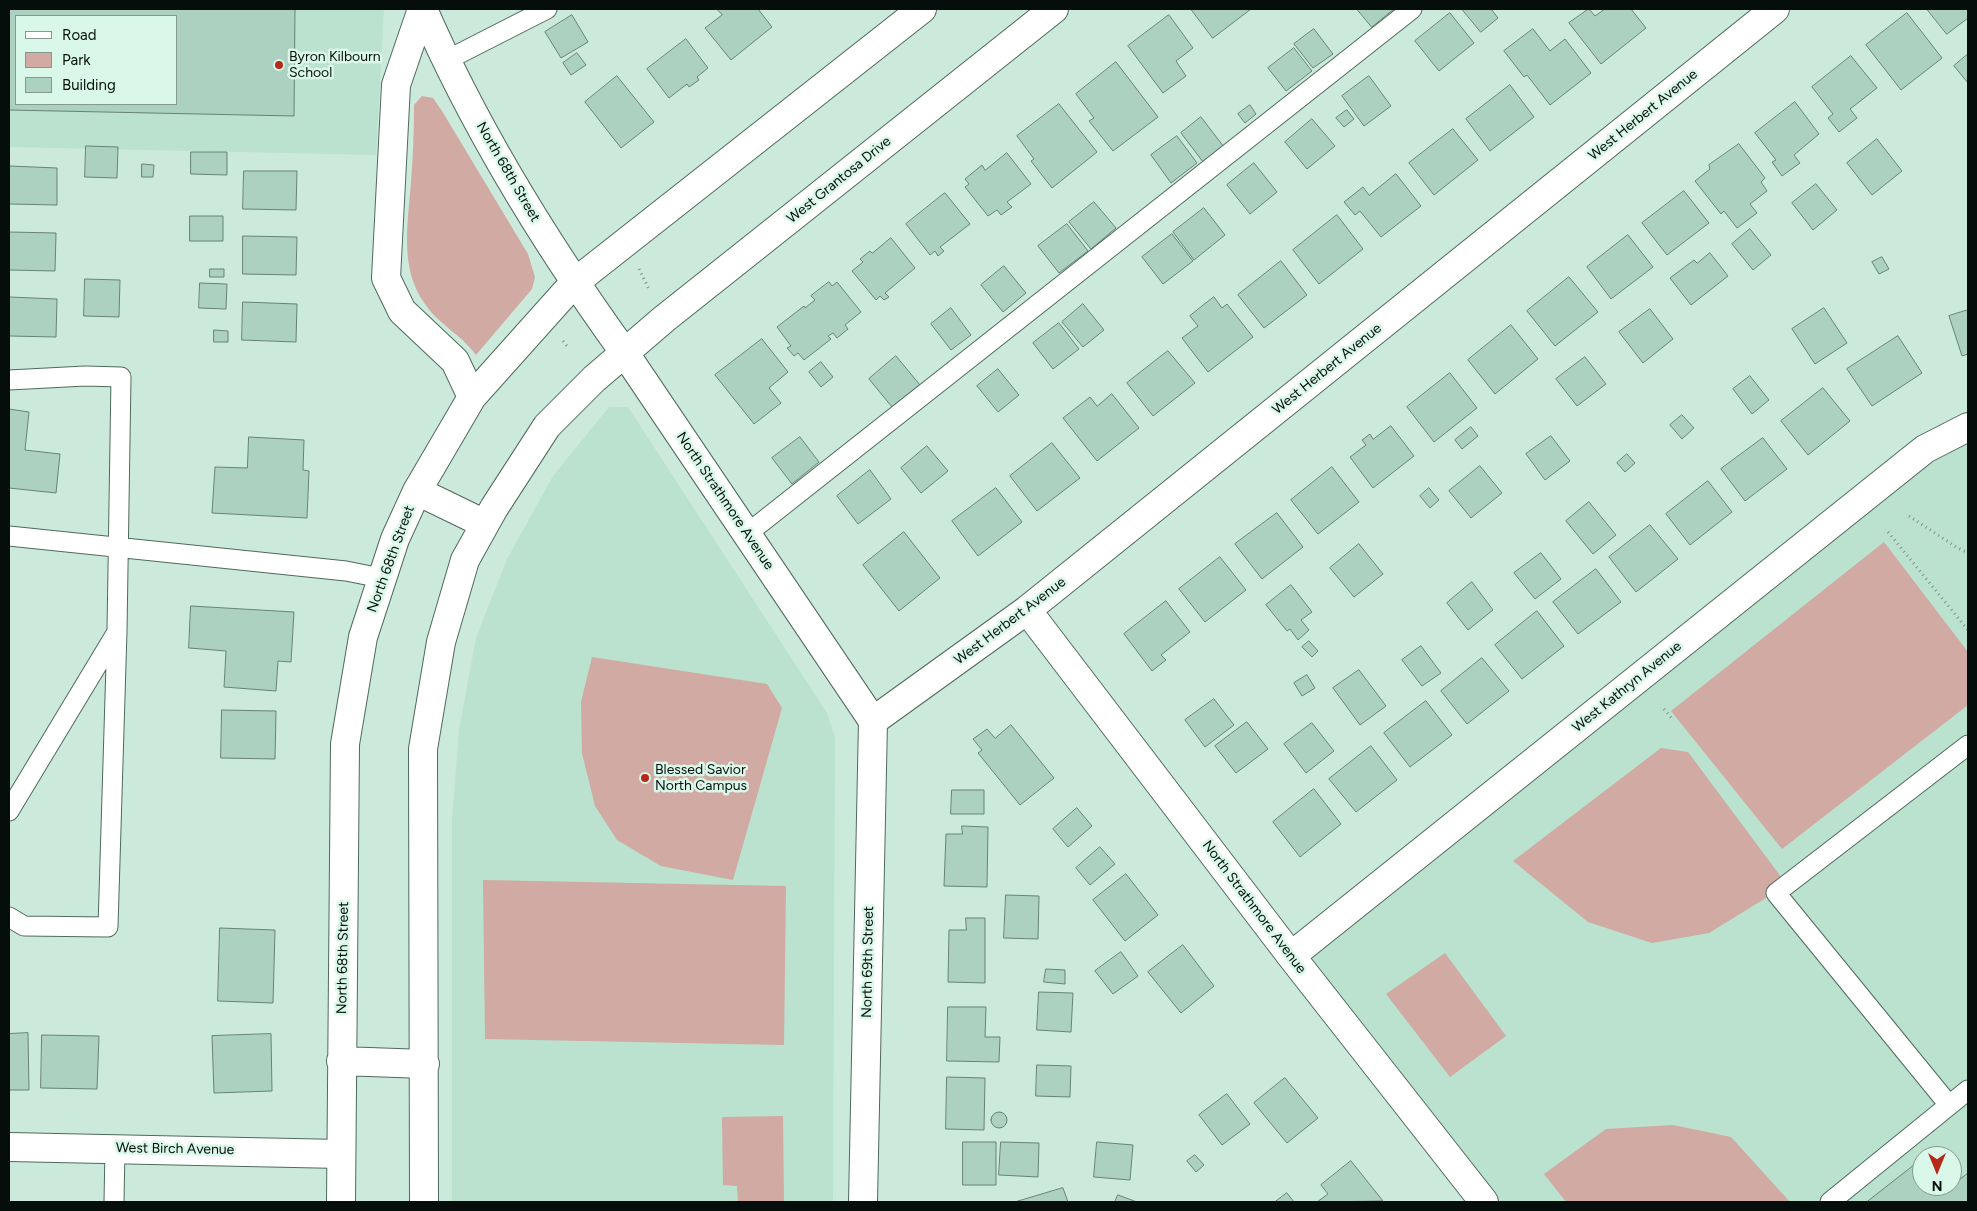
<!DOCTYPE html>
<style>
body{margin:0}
#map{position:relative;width:1977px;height:1211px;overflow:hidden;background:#cceadb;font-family:Figtree,sans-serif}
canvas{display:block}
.frame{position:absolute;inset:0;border:10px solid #050e0a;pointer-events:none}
.legend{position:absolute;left:15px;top:15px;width:162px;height:90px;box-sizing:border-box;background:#d9f8e9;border:1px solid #849a90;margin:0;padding:6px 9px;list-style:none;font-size:15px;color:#050e0a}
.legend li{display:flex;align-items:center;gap:10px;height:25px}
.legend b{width:25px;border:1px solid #849a90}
.north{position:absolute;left:1912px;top:1146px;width:50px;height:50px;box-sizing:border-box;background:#d9f8e9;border:1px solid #849a90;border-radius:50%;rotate:180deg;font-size:14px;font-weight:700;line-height:20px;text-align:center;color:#050e0a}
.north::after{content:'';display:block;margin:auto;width:18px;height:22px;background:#b62819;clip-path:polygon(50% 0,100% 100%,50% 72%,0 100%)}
</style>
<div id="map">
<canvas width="1977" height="1211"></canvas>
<div class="frame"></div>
<ul class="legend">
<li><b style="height:6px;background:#fff"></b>Road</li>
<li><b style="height:14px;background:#d0aaa3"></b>Park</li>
<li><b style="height:14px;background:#acd1c0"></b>Building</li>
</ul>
<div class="north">N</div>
</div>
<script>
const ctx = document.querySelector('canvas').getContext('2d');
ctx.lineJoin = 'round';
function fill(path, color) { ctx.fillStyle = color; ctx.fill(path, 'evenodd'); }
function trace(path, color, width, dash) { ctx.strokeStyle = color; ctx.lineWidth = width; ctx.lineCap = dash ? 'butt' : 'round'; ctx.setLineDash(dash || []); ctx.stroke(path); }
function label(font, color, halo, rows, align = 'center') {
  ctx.font = font + ' Figtree,sans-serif'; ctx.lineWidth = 5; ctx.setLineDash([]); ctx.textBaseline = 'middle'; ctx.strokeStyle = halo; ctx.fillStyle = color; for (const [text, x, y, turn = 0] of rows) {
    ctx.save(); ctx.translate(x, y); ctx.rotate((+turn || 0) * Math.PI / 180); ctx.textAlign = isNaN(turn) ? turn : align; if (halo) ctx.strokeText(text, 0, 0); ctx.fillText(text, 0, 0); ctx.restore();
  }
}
fill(new Path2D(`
 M9,9h375l-8,146 -367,-8zM16,16h160v88h-160z
 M609,407h19l199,306 8,24 -2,465h-381v-382l7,-90 17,-92 31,-79 46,-83z
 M1968,427v775h-484l-193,-246zM1922,1156h30v30h-30z`), '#bbe1cf');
fill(new Path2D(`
 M422,96l11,2 9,13 86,143 7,23 -3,12 -56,66c-14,-20 -37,-30 -51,-51 -26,-36 -17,-81 -14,-122 2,-26 3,-51 3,-77z
 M1884,542l84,110v53l-186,144 -111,-138z
 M592,657l175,27 15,24 -49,172 -72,-14 -44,-26 -22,-34 -13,-53 -1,-51z
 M1661,748l27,4 99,133 -78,48 -57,10 -64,-21 -75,-61z
 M483,880l303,6 -2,159 -299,-6z
 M1445,953l61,83 -56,41 -64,-83z
 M783,1116l1,86h-46l-1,-16 -14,-1 -1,-68z
 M1673,1125l58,12 59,65h-224l-22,-28 62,-45z`), '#d0aaa3');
const building = new Path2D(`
 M9,9h286l-1,107 -285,-6zM16,16h160v88h-160z
 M717,9h41l14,18 -41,33 -26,-32 17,-13z
 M1191,9h60l-38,29z
 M1357,9h37l-22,18z
 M1462,9h29l7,9 -17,14z
 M1589,9l6,7 10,-7h26l15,19 -45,36 -32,-41z
 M1927,9h41v9l-21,16z
 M1450,13l24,30 -35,28 -24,-30z
 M1907,13l35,45 -41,32 -35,-45z
 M572,15l16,27 -27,16 -16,-26z
 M1169,15l24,33 -17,13 10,15 -23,17 -35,-47z
 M1314,29l19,25 -20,14 -19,-24z
 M1533,29l17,22 15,-12 26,34 -41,32 -23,-30 -3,2 -20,-26z
 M686,39l22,29 -11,9 2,3 -10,7 -2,-3 -18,14 -22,-29z
 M1294,48l18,23 -26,20 -18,-23z
 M577,53l9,12 -15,10 -8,-12z
 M1968,54v29l-14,-17z
 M1851,56l26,32 -27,21 7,9 -18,14 -11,-14 5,-4 -21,-27z
 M1116,62l42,55 -45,34 -24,-30 5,-3 -18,-24z
 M617,76l37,46 -33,26 -36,-46z
 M1369,76l22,30 -27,20 -22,-30z
 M1510,85l24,32 -44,34 -24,-32z
 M1795,102l24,32 -25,21 6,8 -18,13 -10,-14 4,-2 -21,-27z
 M1059,104l38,48 -45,36 -21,-27 3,-2 -17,-23z
 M1250,105l6,9 -11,9 -7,-9z
 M1347,110l7,9 -10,8 -8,-9z
 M1201,117l23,30 -21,15 -22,-29z
 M1312,119l23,27 -28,23 -22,-27z
 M1453,129l25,31 -44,35 -25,-32z
 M1177,136l20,27 -26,20 -20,-28z
 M1877,139l25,32 -30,24 -25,-32z
 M1739,144l26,34 -4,4 6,9 -17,13 7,9 -20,15 -13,-17 -3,3 -26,-33 15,-12 -1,-4z
 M86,146l32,1 -1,31 -32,-1z
 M191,152h36v23l-36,-1z
 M1007,153l24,31 -24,18 5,5 -11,8 -4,-5 -9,6 -23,-29 4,-3 -4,-5 17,-14 3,5z
 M1254,163l23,29 -27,22 -23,-29z
 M142,164l12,1 -1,12h-11z
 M9,166l48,2v37l-48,-1z
 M244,171h53l-1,39 -53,-1z
 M1396,174l25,32 -40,31 -21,-26 -5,4 -11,-13 19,-15 6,8z
 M1816,184l21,26 -24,20 -21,-27z
 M1684,191l25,32 -42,32 -25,-32z
 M945,193l25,31 -30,23 4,4 -6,5 -3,-5 -5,4 -24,-31z
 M1094,202l22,26 -25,21 -22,-27z
 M1204,208l21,27 -31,25 -21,-28z
 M1337,215l26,34 -44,35 -26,-34z
 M190,216h33v25h-33z
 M1067,224l21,27 -29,22 -21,-27z
 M1750,229l21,26 -18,15 -21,-26z
 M9,232l47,1 -1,38 -46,-1z
 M1172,234l21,27 -30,23 -21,-27z
 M1628,235l25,32 -42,32 -24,-32z
 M243,236l54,1 -1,38 -53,-1z
 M891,238l24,30 -30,25 4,4 -5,3 -4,-4 -4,4 -24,-29 11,-9 -3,-3 10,-8 2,2z
 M1710,253l18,23 -37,29 -21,-27 24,-18 3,3z
 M1882,257l7,12 -10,5 -7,-12z
 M1281,261l26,34 -43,33 -26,-33z
 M1004,266l22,27 -23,19 -22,-27z
 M210,269h14v8h-14z
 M1569,277l29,35 -43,34 -28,-35z
 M85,279l35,1 -1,37 -35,-1z
 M829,282l3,4 5,-4 24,30 -16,13 3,4 -11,9 -4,-5 -5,3 3,3 -27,21 -6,-7 -4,3 -7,-8 4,-2 -14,-19 27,-21 1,2 10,-8 -4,-4z
 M200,283l27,1 -1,25 -27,-1z
 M9,297l48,2 -1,38 -47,-1z
 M1214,297l8,11 5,-4 26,33 -45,35 -26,-34 16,-12 -8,-10z
 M243,302l54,2 -1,38 -54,-2z
 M1083,304l21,26 -21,17 -21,-25z
 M951,308l20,27 -20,15 -20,-26z
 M1824,308l23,35 -32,21 -23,-35z
 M1650,309l23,30 -30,24 -24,-31z
 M1968,310v44l-6,2 -13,-40z
 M1059,323l20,26 -26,20 -20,-26z
 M1511,325l27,34 -43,35 -27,-34z
 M214,330l14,1v11h-14z
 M1898,336l24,37 -50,33 -25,-37z
 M762,339l26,33 -19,16 12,15 -27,21 -39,-49z
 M1168,351l27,32 -42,33 -26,-33z
 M896,356l24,29 -28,22 -23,-28z
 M1585,357l21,27 -29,22 -21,-27z
 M821,362l12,15 -12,10 -12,-15z
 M998,369l21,26 -21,17 -21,-26z
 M1450,373l27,35 -43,34 -27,-35z
 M1750,376l19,24 -17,14 -19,-25z
 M1823,388l27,33 -42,34 -27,-34z
 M1112,394l27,34 -42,33 -34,-43 27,-21 7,9z
 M9,409l20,3 -4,38 35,4 -4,39 -47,-5z
 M1682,415l12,13 -12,11 -12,-14z
 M1391,426l23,30 -41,32 -23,-31 16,-12 -4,-5 8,-6 3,5z
 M1471,427l7,9 -16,13 -7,-9z
 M1551,436l19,25 -25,19 -19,-26z
 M249,437l55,3 -1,30 6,1 -2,47 -95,-5 3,-46 32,1z
 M800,437l19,25 -27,22 -20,-26z
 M1763,438l24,31 -42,32 -24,-32z
 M1052,443l28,35 -43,33 -27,-35z
 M927,446l21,25 -27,22 -20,-25z
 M1627,454l8,9 -10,9 -8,-9z
 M1480,466l22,27 -31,25 -22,-27z
 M1332,467l27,35 -41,32 -27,-34z
 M870,470l21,29 -33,25 -21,-28z
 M1708,481l24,31 -42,33 -24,-31z
 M996,488l26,34 -44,34 -26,-35z
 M1429,488l10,12 -9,8 -10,-12z
 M1589,502l27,33 -23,19 -27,-33z
 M1277,513l26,34 -41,32 -27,-35z
 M1650,525l28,34 -42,33 -27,-35z
 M904,532l36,46 -41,33 -36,-46z
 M1359,544l24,30 -29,23 -24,-29z
 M1541,553l20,26 -26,20 -21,-26z
 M1220,557l26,33 -41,32 -26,-33z
 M1596,569l25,33 -43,32 -25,-32z
 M1472,582l21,28 -25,20 -21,-27z
 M1291,585l21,27 -11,8 8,10 -11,10 -8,-11 -3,2 -21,-26z
 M1166,601l24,31 -29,23 5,5 -14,11 -28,-37z
 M191,606l103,6 -3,50 -13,-1 -2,30 -52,-4 2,-36 -37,-3z
 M1537,611l27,35 -42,33 -27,-34z
 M1309,641l9,10 -6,6 -10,-10z
 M1421,646l20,27 -19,13 -20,-26z
 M1482,658l27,33 -42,33 -26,-33z
 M1359,670l27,36 -26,19 -27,-37z
 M1307,675l8,13 -13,8 -8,-13z
 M1214,699l20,26 -29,22 -20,-27z
 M1426,701l26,34 -42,32 -26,-34z
 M222,710l54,1 -1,48 -54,-1z
 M1247,722l21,27 -32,24 -21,-27z
 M1312,723l22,28 -28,22 -22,-29z
 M1011,725l43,53 -34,27 -42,-52 4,-3 -9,-11 14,-10 8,9z
 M1371,746l26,34 -41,32 -27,-33z
 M1314,789l27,35 -41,33 -27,-35z
 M952,790h32v24h-33z
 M1077,808l15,18 -24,21 -15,-18z
 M962,826l26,1 -1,60 -43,-1 2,-52h16z
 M1100,847l15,17 -25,21 -14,-17z
 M1126,874l32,41 -33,26 -32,-41z
 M1006,895l33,1 -1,43 -34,-1z
 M966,918h19v65l-37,-1 1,-52h17z
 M220,928l55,2 -2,73 -55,-2z
 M1183,945l31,41 -33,27 -33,-41z
 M1121,952l17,24 -25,18 -18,-23z
 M1046,969l19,1v14l-21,-2z
 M1039,992l34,1 -2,39 -34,-2z
 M948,1007h38l-1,30h15l-1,25 -52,-1z
 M28,1033l1,57h-20v-56z
 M271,1034l1,57 -58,2 -2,-57z
 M42,1035l57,1 -2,53 -56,-1z
 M1037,1065l34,1 -1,31 -34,-1z
 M947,1077l38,1 -1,52 -38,-1z
 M1285,1078l33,40 -31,25 -33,-40z
 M1227,1094l23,30 -28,21 -23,-30z
 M991 1120a8 8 0 1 1 16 0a8 8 0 1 1-16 0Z
 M963,1142h33v43h-33z
 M1001,1142l38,1 -1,34 -39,-2z
 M1097,1142l36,3 -3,35 -36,-3z
 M1195,1155l9,10 -8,7 -9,-11z
 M1922,1159v27h29l17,-13v29h-101z
 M1351,1161l32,40 -66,1 11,-8 -7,-9z
 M1063,1188l5,14h-53z
 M1287,1193l7,9h-19z
 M1118,1195l19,7h-22z`);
fill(building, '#acd1c0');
trace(building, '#678375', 1);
const service = new Path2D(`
 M445,61l102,-52
 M9,380l76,-4 36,1 -4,254 -9,296 -84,-1 -15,-9
 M748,533l664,-524
 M9,536l337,35 35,7
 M9,811l108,-179
 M1949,1105l-173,-212 192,-148
 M114,1202l1,-54
 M1830,1202l138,-112`);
const minor = new Path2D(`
 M624,352l249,369
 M1027,610l264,346 193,246
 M873,721l154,-111 748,-601
 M1291,956l634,-507 43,-22
 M9,1147l332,7
 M863,1202l10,-481`);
const tertiary = new Path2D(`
 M422,9l-26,76 -10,193 16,33 53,50 17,36
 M423,9c53,122 123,235 201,343
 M417,491l68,33
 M341,1061l84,3
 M341,1202l4,-458 18,-107 32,-98 22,-48 55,-94 102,-114 348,-274
 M424,1202l-1,-453 18,-107 24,-82 29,-52 53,-82 47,-47 70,-60 390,-310`);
trace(service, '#4f6a5d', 21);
trace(minor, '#4f6a5d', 30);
trace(tertiary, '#4f6a5d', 30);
trace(new Path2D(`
 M639,269l10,20
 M563,341l6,8
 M1909,516l47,31 12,6
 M1888,532l80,98
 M1664,709l9,11`), '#7c9187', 3, [1, 4]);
trace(service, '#fff', 19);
trace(minor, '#fff', 28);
trace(tertiary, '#fff', 28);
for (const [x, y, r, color] of [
 [279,65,5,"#b62819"],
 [645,778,5,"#b62819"]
]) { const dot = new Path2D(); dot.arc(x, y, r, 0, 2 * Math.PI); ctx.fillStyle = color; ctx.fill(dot); trace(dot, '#d9f8e9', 2); }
label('14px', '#050e0a', '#d9f8e9', [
 ["Byron Kilbourn",289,57],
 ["School",289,73],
 ["Blessed Savior",655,770],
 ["North Campus",655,786]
], 'left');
label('14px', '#050e0a', '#d9f8e9', [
 ["West Herbert Avenue",1643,115,-39],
 ["North 68th Street",508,172,60],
 ["West Grantosa Drive",839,180,-39],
 ["West Herbert Avenue",1327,369,-39],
 ["North Strathmore Avenue",725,501,56],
 ["North 68th Street",391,559,-70],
 ["West Herbert Avenue",1010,621,-37],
 ["West Kathryn Avenue",1627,687,-39],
 ["North Strathmore Avenue",1254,907,53],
 ["North 68th Street",343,958,-89],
 ["North 69th Street",868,962,-89],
 ["West Birch Avenue",175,1149,1]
]);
</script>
